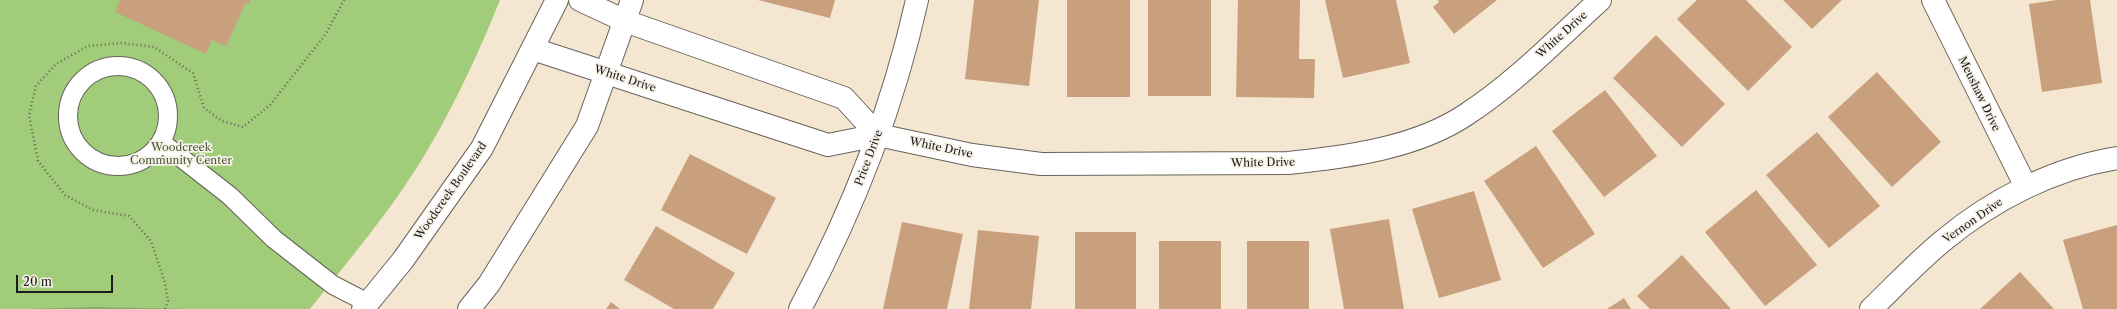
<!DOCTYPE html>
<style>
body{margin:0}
#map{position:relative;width:2117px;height:309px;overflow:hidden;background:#f4e6d0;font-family:"Libre Caslon Text",serif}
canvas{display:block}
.scale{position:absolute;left:16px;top:275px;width:97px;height:18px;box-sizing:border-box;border:2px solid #1c1c1c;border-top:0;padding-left:5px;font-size:12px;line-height:14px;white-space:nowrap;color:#1c1c1c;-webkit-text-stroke:3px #f7f3e8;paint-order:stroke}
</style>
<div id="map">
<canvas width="2117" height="309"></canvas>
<div class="scale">20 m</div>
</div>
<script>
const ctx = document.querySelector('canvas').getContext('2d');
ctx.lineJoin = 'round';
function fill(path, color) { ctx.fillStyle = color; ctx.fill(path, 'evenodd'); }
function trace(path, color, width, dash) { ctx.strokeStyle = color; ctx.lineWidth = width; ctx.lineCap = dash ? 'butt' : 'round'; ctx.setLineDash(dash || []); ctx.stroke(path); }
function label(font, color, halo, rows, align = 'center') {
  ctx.font = font + ' "Libre Caslon Text",serif'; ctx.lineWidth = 3.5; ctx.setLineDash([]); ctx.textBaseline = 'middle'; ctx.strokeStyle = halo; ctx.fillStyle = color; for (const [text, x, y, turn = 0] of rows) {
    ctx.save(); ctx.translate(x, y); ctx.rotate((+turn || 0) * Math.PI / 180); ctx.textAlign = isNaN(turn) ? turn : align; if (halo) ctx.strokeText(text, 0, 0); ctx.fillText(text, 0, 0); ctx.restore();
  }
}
fill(new Path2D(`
 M0,0h500c-30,74 -65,147 -113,211 -25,34 -51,65 -77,98h-310z`), '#a1cc79');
fill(new Path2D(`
 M94,307l97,2h1h-164z`), '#80b069');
fill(new Path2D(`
 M120,0h131l-2,4 -3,-2 -20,44 -14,-6 -6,14 -91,-42z
 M758,0h77l-5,18z
 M974,0h65l-10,86 -64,-7z
 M1067,0h63v97h-63z
 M1148,0h63v96h-63z
 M1238,0h62l-1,59h16l-1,39 -78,-1z
 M1325,0h71l14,63 -67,15z
 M1438,0h59l-43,34 -21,-27 6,-5z
 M1697,0h49l46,47 -44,44 -71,-72z
 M1783,0h59l-30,29z
 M2057,0h33l12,83 -60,9 -13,-88z
 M1656,35l69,69 -43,43 -69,-69z
 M1877,72l64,70 -49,45 -64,-70z
 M1605,90l52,66 -53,41 -52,-66z
 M1817,132l63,74 -51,42 -63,-73z
 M1536,146l59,88 -52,34 -59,-87z
 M690,154l86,44 -29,56 -86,-44z
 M1756,190l61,75 -52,41 -60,-74z
 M1474,191l27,89 -62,18 -27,-89z
 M1389,219l15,90h-60l-14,-80z
 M902,222l61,12 -16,75h-64z
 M2117,225v84h-34l-20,-69z
 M656,226l79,47 -22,36h-39l-50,-29z
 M978,230l61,6 -8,73h-62z
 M1075,232h61v77h-61z
 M1159,241h62v68h-62z
 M1247,241h62v68h-62z
 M1682,255l49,54h-81l-13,-13z
 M2020,272l34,37h-74z
 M1624,298l7,11h-24z
 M611,302l9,7h-14z`), '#c8a07e');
const service = new Path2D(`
 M68 116a50 50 0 1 1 100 0a50 50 0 1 1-100 0Z
 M161,142l69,54 44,43 59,46 35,18`);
const minor = new Path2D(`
 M580,0l45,21 219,77 34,37
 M1933,0l93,187
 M533,49l295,96 50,-10 94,20 69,9 247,-1c59,-6 129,-15 179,-49 49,-32 90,-75 133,-114
 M800,309c52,-97 93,-201 117,-309
 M1871,309c24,-23 47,-48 73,-69 48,-40 110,-72 173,-82`);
const tertiary = new Path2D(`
 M363,309l40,-49 79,-112 75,-148
 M469,309l20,-25 98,-158 45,-126`);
trace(service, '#68635b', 20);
trace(minor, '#68635b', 24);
trace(tertiary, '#68635b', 24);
trace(new Path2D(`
 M165,309l3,-8 -3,-18 -14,-42 -22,-25 -36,-6 -28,-15 -27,-34 -9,-46 7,-29 20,-22 32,-18 33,-3 33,4 39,26 11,35 18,13 21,6 27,-22 55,-70 19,-35`), '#68635b', 2.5, [1, 3]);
trace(service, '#fff', 18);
trace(minor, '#fff', 22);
trace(tertiary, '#fff', 22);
label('11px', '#1c1c1c', '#f7f3e8', [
 ["White Drive",1562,35,-42],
 ["White Drive",625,79,18],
 ["Meushaw Drive",1979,94,64],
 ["White Drive",941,148,12],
 ["Price Drive",869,158,-69],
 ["White Drive",1263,163,-1],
 ["Woodcreek Boulevard",451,191,-55],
 ["Vernon Drive",1973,221,-35]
]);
label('11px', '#4b5a3d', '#f7f3e8', [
 ["Woodcreek",181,148],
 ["Community Center",181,161]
]);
</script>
